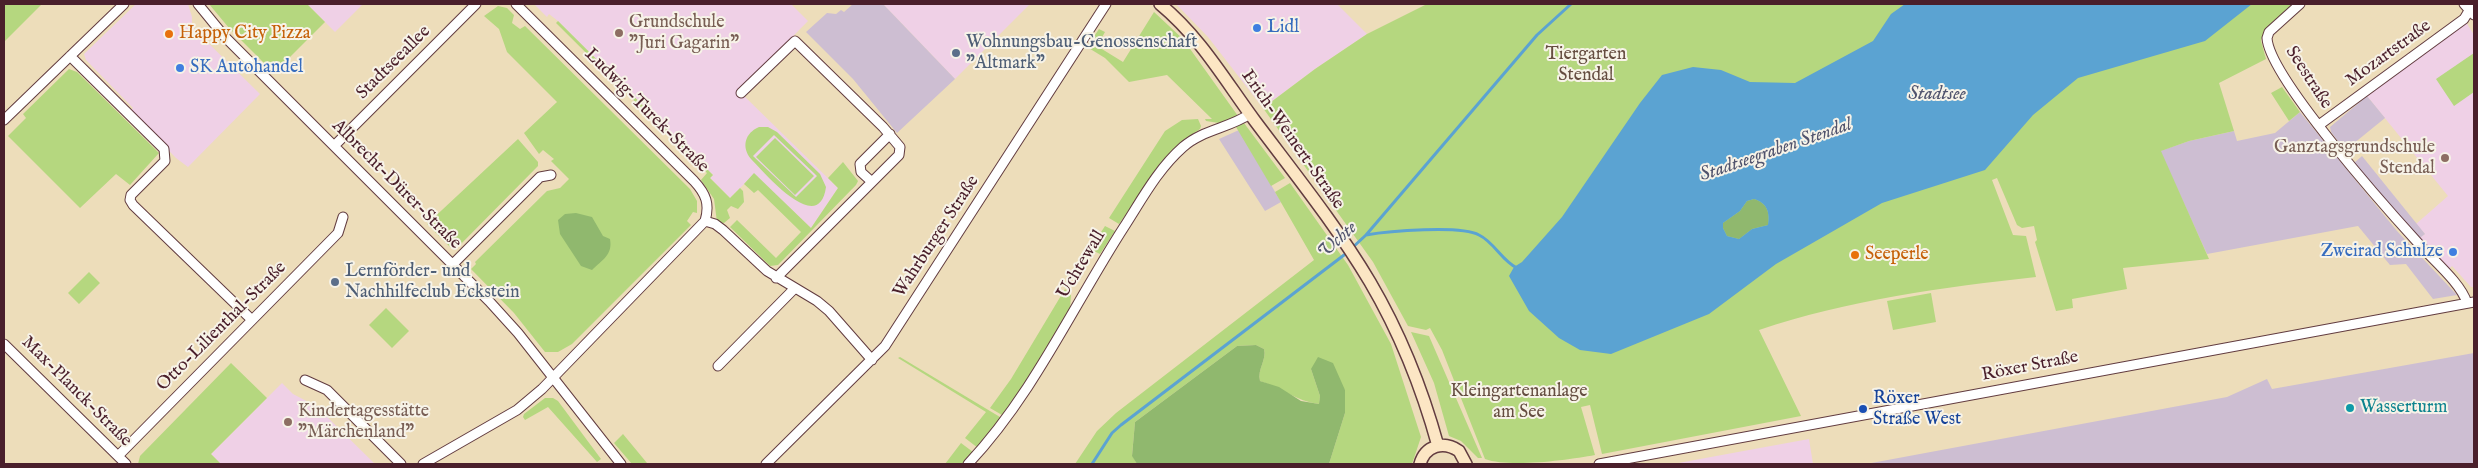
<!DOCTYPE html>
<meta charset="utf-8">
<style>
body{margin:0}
#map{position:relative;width:2478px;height:468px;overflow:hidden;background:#edddba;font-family:"IM FELL English",serif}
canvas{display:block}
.frame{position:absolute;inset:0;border:5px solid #4a1f2b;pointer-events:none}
</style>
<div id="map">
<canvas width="2478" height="468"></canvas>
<div class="frame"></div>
</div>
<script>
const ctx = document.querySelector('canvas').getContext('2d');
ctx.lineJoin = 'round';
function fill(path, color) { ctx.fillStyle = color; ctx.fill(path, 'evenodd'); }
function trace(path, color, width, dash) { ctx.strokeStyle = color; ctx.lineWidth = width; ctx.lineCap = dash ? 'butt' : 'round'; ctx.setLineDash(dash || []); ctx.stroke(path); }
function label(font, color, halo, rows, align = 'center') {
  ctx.font = font + ' "IM FELL English",serif'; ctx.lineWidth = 4; ctx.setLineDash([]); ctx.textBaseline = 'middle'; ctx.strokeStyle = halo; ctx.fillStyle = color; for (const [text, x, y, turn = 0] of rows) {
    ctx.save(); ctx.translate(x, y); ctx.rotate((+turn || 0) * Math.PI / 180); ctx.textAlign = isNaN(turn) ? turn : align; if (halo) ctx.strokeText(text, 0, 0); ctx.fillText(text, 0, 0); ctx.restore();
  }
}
fill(new Path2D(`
 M136,4h52l4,13v10l68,67 -72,73 -12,-9 -46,-47 3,-3 -47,-48 -2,-6z
 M307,4h56l-28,28z
 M534,4h257l17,17 -69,70 99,97 -27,40 -57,-54 -24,24 -20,-20 3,-3 -155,-154 -9,-7 -2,3z
 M883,4h147l-75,75z
 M1176,4h161l30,30 -52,35 -52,39 -55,-71z
 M2466,22l8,13v252h-3l-19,-21 -4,4 -29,-32 6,-4 -9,-10 32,-28 -81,-100z
 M282,383l11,11 23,12 59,58h-154l-10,-10z
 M1809,439l4,25h-140l65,-12z`), '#efd0e6');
fill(new Path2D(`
 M853,4h30l72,75 -58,54 -44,-54 -47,-47 21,-19 9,1 5,-4 3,2z
 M2367,96l18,22 -32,26 5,7 -8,6 -19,-25 -1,-5z
 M2300,112l97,119 60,64 -24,4 -27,-35 -16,1 -32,-39 -151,28 -47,-103 29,-10 45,-10 3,10 38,-8z
 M1239,130l42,72 -16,9 -46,-72z
 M2362,156l63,78 -8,6 -63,-77z
 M2474,353v111h-608l361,-67 40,-18 5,10z`), '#cdbed2');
fill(new Path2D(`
 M4,4h38l-38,38z
 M209,4h98l18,18 -51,51 -45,-45z
 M1427,4h867l-30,27 -3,10 5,18 -47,24 15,48 -45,10 -28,10 48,108 -86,9 4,21 -55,10 1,9 -17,3 -21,-69 2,-2 -3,-14 -12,2 -5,-3 -20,-47 -5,2 21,55 13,1 10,41c-92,10 -188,23 -277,53l42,86 -199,38 -12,-49 -9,2 14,48c-27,5 -85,13 -110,4l-43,-109 -12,-22 -4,2 -18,-4 -35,-64 -110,-154 52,-39 52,-35z
 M498,6l9,2 7,7 -2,8 8,6 5,-3 165,163 7,12v12l-4,-1 -6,9 4,4 -119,119 -14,8h-13l-31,-39 -43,-44 5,-5 -1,-2 72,-71 13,-3 9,-9 -18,-18 3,-2 -11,-9 -4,4 -15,-21 33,-31 -50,-50 -8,-23 -15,-13z
 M1154,12l29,27 55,77 -19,7 -13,-2 -1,-2h7l-45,-44 -38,7 -24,-24 -18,-11 12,-18 6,3 -8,14 26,16z
 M558,21l155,154 -3,3 20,20 10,-10 3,3 1,11 -6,7 -7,-3 -4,4 3,8 -6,5 -7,-1 -3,-23 -13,-19 6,-7 -151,-150z
 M2474,53v39l-20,14 -18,-27z
 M69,69l8,3 82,81 -29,32 -14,-11 -36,34 -72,-72 18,-18 -3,-4z
 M2282,87l18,25 -11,9 -18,-28z
 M1198,119l3,7 -1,3 -17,12 -15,14 -49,69 -10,-6 56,-87 17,-11z
 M1244,123l41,55 -14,8 -35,-59z
 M759,127h9l9,5 43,42 6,13c-7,51 -63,-16 -75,-28 -10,-12 -6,-26 8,-32zM774,135l43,41 -21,21 -43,-41z
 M775,138l39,38 -19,19 -39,-38z
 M518,139l20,23v4l-81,82h-6l-24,-24z
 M843,162l15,19 -2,4 -78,80 -8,1 -40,-39 7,-7 39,38 25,-26 -43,-42 -4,3 -10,-9 10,-11 57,55 27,-40 -10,-10z
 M1290,183l58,82 43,79 30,93 -9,27h-83l16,-51v-23l-34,-21 9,27 -1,8c-23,-3 -37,-16 -59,-23 -3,-12 7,-21 4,-32l-8,-4 -19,1 -102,76 -3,33 5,9h-62l22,-33 19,-18 198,-153 -39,-68z
 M1105,226l10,5 -15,23 -10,-5z
 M89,272l11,11 -21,21 -11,-11z
 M1065,289l6,6 -1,14 -63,106h-5l-12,-7 21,-29z
 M1931,293l5,29 -43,8 -6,-29z
 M386,308l23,23 -17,17 -23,-23z
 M1411,332l18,4 53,122h-4l-17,-17 -12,-5 -15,-53z
 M900,357l100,60 2,3 -24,28 -13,-10 21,-26 -88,-54z
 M231,363l36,35 -56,56 10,10h-83l2,-8z
 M545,398h8l5,3 43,58 -4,3 -49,-55 -23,13 -2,-3 1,-3z
 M623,434l24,29 2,1h-17l-18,-21z
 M961,443l12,9 -9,12h-19z`), '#b5d77f');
fill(new Path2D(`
 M1754,199c13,4 16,13 14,26l-16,4 -13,10 -12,-3 -4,-8v-5l17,-12 7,-10z
 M576,213l16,4 11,19 7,3c3,16 -8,21 -18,31l-11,-4 -21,-32 -2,-14 7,-6z
 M1256,345l8,4c3,11 -7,20 -4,32l19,6 22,14 18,3 1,-8 -9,-27 7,-12 15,6 12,27v23l-16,51h-192l-5,-8 3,-34 102,-76z`), '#90b86e');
fill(new Path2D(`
 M1905,4h347l-47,37 -127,37 -45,37 -48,55 -103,33 -106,61 -67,50 -98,40 -31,-4 -21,-12 -30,-27 -20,-35 5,-9 8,-5 40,-45 78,-114 22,-28 31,-8 28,3 29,12 45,1 78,-42 18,-27zM1754,199c13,4 16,13 14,26l-16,4 -13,10 -12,-3 -4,-8v-5l17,-12 7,-10z`), '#5ba3d2');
trace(new Path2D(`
 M1366,235c22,-4 95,-10 113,0 15,7 23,26 38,33
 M1352,248l14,-13 171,-200 34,-31
 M1092,464l20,-31 9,-8 227,-173`), '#5ba3d2', 3);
const street = new Path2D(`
 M198,4l27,33 264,264 29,32 103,131
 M2300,4l-31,28 -2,6c2,39 121,172 152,206 14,16 42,39 48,59
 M2464,4l10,11
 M70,56l94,93 1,12 -34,34 -1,5 3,5 119,115
 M741,93l54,-52 88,86 17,20 -1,8 -123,123
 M4,120l120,-116
 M2319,125l145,-106 9,-15
 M334,146l142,-142
 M872,182l-11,-10 -1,-8 30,-30
 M705,221l10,3 8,6 44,41 50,30 12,10 43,49
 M453,264l87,-87 11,-2
 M4,344l122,120
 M718,366l76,-77
 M305,380l22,10 74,74
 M118,456l220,-223 5,-16
 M423,464l94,-54 25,-21 163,-168c5,-17 1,-27 -11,-40l-178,-177
 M766,464l119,-118 221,-342
 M968,464c65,-69 105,-158 156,-237 18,-28 34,-58 59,-80 19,-17 46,-19 67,-33
 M1599,464l875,-162`);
const secondary = new Path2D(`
 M1160,4c41,34 64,75 95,117 39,52 81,104 115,161 30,51 52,106 68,164
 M1420,464c5,-18 23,-24 39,-13l7,13`);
trace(street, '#623c40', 11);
trace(secondary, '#623c40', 14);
trace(street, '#fff', 9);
trace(secondary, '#fce6c4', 11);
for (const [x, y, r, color] of [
 [1257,28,5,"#3f7fe0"],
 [619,33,5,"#8d6e63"],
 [169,34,5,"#e8710a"],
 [956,53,5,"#5c6f8a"],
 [180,68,5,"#3f7fe0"],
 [2445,158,5,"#8d6e63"],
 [2453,252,5,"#3f7fe0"],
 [1855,255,5,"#e8710a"],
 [335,282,5,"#5c6f8a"],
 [2350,408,5,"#0f9aa8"],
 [1863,409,5,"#1a4fb4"],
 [288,422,5,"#8d6e63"]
]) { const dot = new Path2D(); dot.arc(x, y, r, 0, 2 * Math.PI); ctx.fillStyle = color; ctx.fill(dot); trace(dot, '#f7f3e8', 2); }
label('18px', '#785e54', '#f7f3e8', [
 ["Grundschule",629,23],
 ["\"Juri Gagarin\"",629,44],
 ["Ganztagsgrundschule",2435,148,"right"],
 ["Stendal",2435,169,"right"],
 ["Kindertagesstätte",298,412],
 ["\"Märchenland\"",298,433]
], 'left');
label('18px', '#366cbe', '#f7f3e8', [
 ["Lidl",1267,28],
 ["SK Autohandel",190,68],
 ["Zweirad Schulze",2443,252,"right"]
], 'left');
label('18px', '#c56008', '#f7f3e8', [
 ["Happy City Pizza",179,34],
 ["Seeperle",1865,255]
], 'left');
label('18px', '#4e5e75', '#f7f3e8', [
 ["Wohnungsbau-Genossenschaft",966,43],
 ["\"Altmark\"",966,64],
 ["Lernförder- und",345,272],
 ["Nachhilfeclub Eckstein",345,293]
], 'left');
label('18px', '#4a1f2b', '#f7f3e8', [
 ["Mozartstraße",2389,54,-36],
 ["Stadtseeallee",394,63,-45],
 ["Seestraße",2308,78,57],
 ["Ludwig-Turek-Straße",646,111,45],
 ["Erich-Weinert-Straße",1292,140,55],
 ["Albrecht-Dürer-Straße",396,185,45],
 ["Wahrburger Straße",937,237,-57],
 ["Uchtewall",1082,265,-59],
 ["Otto-Lilienthal-Straße",222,327,-45],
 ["Röxer Straße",2030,367,-11],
 ["Max-Planck-Straße",76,392,45]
]);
label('18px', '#654d40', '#f7f3e8', [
 ["Tiergarten",1586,55],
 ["Stendal",1586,76],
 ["Kleingartenanlage",1519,392],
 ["am See",1519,413]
]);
label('18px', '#164399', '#f7f3e8', [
 ["Röxer",1873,399],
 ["Straße West",1873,420]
], 'left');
label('18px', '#0d838f', '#f7f3e8', [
 ["Wasserturm",2360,408]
], 'left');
label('italic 19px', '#51546e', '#f7f3e8', [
 ["Stadtsee",1937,95],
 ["Stadtseegraben Stendal",1776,151,-19],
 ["Uchte",1338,241,-42]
]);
</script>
